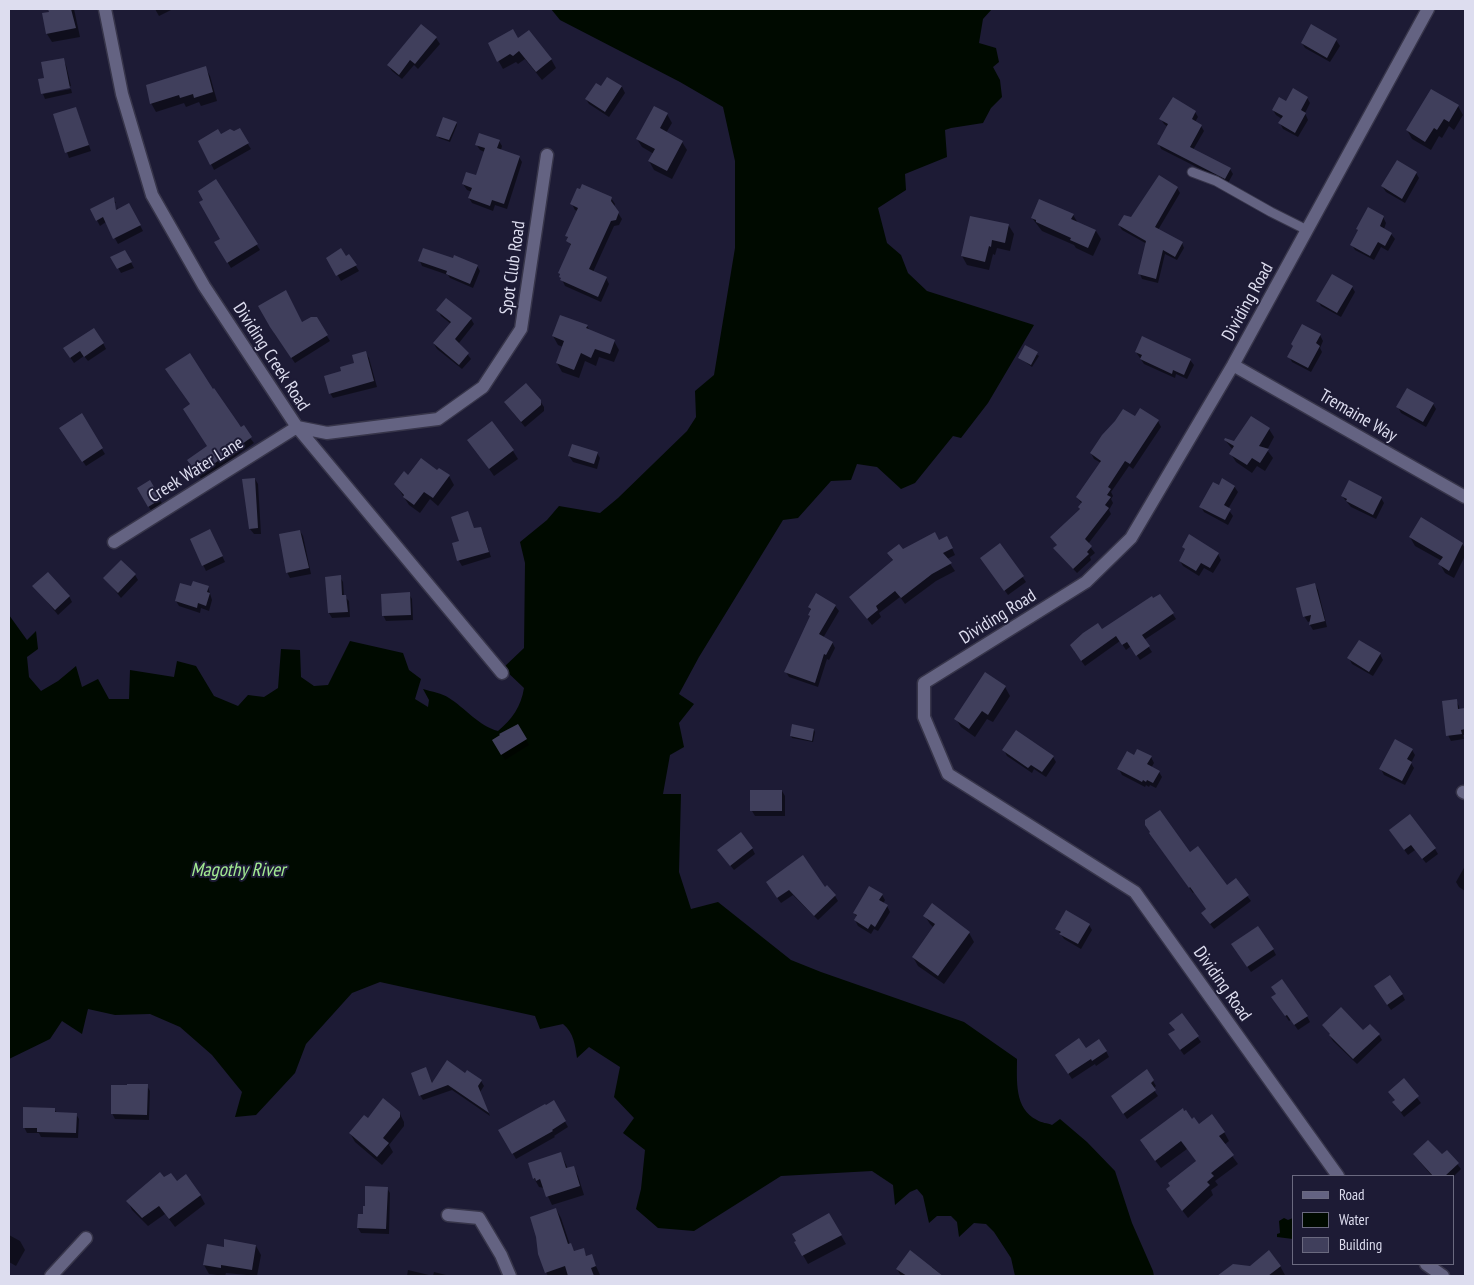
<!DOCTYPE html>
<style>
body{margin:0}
#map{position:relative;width:1474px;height:1285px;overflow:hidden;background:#1d1b35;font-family:"PT Sans Narrow",sans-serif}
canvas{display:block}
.frame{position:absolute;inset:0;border:10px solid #ddddef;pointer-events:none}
.legend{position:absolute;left:1292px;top:1175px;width:162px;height:90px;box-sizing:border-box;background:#1d1b35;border:1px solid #6a697f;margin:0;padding:6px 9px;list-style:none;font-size:15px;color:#ddddef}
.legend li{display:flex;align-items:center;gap:10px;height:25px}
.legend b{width:25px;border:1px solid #6a697f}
</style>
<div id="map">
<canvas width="1474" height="1285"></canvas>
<div class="frame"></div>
<ul class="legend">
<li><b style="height:6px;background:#646382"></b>Road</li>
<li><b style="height:14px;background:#000a00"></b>Water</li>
<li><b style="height:14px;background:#403f5c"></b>Building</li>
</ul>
</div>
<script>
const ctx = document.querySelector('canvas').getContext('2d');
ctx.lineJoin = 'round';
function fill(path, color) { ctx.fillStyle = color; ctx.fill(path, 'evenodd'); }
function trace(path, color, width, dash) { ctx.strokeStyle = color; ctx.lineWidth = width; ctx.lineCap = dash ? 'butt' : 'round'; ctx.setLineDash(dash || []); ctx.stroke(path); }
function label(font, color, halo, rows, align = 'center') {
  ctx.font = font + ' "PT Sans Narrow",sans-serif'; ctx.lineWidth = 4; ctx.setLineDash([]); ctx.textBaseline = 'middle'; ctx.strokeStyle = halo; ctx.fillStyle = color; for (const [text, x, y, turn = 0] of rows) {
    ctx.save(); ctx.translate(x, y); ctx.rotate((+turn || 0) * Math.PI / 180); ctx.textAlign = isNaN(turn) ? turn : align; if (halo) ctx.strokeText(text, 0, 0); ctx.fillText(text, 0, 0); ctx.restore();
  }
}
fill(new Path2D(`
 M551,9h441l-9,10 -4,24 17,5 3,14 -6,5 7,13 2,17 -11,11 -8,15 -32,5 -6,2 2,27 -42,17 1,16 -28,18 9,35 14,12 7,18 19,18 107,34 -46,78 -27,35 -8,-2 -38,47 -14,6 -24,-22 -20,-3 -6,16 -20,1 -33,37 -15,2 -84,137 -20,37 15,10 -15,19 5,24 -14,8 -7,39h18l-2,78 12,37 27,-7 73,58 30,12 143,50 53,37c0,21 -3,50 20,61 4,3 11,3 15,5l8,-6 27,23 28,29 17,52 21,48 1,5h-139l-4,-18 -17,-26 -8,-8 -12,-1 -15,14 -2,-15 -6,-6h-14l-8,7 -6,-27 -6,-7 -7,3 -15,13 -2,-20 -21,-14 -91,5 -87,55 -36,-3 -22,-19 5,-20 4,-39 -22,-17 11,-15 -20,-21 6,-30 -31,-20 -12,11c-2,-13 -3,-25 -14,-34l-23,5 -5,-13 -155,-34 -28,11 -46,51 -11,29 -39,42 -21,2 7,-25 -30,-37 -32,-28 -30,-13 -35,1 -27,-6 -6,25 -20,-13 -12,18 -41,20v-444l18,25 9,-9 2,18 -11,8 2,20 12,14 17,-10 18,-15 6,21 16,-8 11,20h20l1,-29 44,7 3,-16 19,5 18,30 24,10 10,-11 16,2 14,-9 3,-39 19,1 1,27 13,9 14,-1 22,-44 53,12 6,17 12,9 -6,20 13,8 1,-7 -6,-11c9,3 19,4 26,9 16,10 30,28 49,33 14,-12 23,-24 26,-43l-21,-20 21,-20 1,-85 -5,-21 27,-22 12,-14 41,7 18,-15 69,-67 9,-14 -1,-26 19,-16 21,-127v-87l-12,-54 -43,-25 -120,-62z
 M1284,1218l4,2 5,-2v21l-16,-2v-3l3,-1 -1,-12z`), '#000a00');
fill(new Path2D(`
 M50,9h24l6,28 -28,5 -5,-8 3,-21z
 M155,9h18l-14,7z
 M421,25l15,13 4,6 -22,25 -4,-4 -12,14 -10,-8 -4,-6z
 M518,40l33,19 5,9 -14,12 -17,-21 -7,5 -2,-2 -13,7 -14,-25z
 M1336,40l4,6 -10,16 -25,-14 -3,-5z
 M63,60l3,5 5,21 -29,6z
 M205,68l5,8 7,25 -16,5 -2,-4 -13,5 -2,-4 -28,9 -5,-9z
 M608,78l14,9 3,6 -16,24 -20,-13 -3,-5 16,-11z
 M71,89l1,4 -27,6 -2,-5z
 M1307,98l3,5 -5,10 3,7 -10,17 -15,-8 -3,-6 2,-4 -6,-4 -3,-5 13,-7z
 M1458,106l5,9 -9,15 -5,-4 -7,12 -3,-2 -8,14 -19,-11 -5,-9z
 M76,108l15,43 -22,7 -15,-43z
 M1195,112l3,5 -3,5 6,4 3,5 -11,19 37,19 3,5 -5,9 -67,-34 -2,-5 9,-17 -4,-3 -3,-5z
 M667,114l5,9 -6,10 16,9 5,8 -15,29 -18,-9 -5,-9 5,-7 -12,-7 -5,-8z
 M456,123l1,2 -7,17 -11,-4 -1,-2z
 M239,130l12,19 -37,21 -14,-29z
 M499,141l3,5 -1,4 18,7 3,5 -15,47 -12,-4 -2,6 -21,-8 -3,-5 3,-6 -5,-2 -4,-6 14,-7 8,-25 -5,-2 -4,-6z
 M1416,173l3,5 -14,25 -19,-11 -4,-6z
 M216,181l44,69 -29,18 -15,-25 6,-4 -18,-39z
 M1177,188l3,5 -22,37 24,13 2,5 -7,12 -12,-6 -7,29 -16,-4 -2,-5 7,-30 -25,-14 -3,-5z
 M113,198l3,5h-2l2,13h2l-1,-11v6l15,-1 11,21 -25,13 -12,-22 -6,4 -9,-17z
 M611,198l4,6 -1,3 8,12 -3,6 -5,1 -21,46 13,6 3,6 -8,18 -36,-16 -6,-13 12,-26 -4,-11 11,-25 -3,-1 -3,-6z
 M1073,215l5,8 18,8 5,8 -8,17 -17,-8 -2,-3 -32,-14 -10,-13z
 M1383,217l3,6 -2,6 7,5 4,5 -7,12 -7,-4 -7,13 -19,-10 -3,-5 7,-13 -2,-3z
 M971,218l38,8 5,8 -4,17 -13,-3 -2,7 -2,-1 -4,16 -22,-5 -5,-9z
 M125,251l9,17 -13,5 -9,-16z
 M349,255l10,16 -18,10 -13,-23h17z
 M420,261l57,5 3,5 -7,17 -23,-10 -2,-3 -26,-9z
 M1352,287l3,5 -14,25 -20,-11 -3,-5z
 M438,310l33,9 3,5 -15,19 12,16 -9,10 -25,-20 -3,-5 17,-20 -10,-8z
 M316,318l14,23 -35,22 -21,-30 28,-9z
 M587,326l3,5 24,10 5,9 -5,12 -15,-5 -3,9 -11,-5 -6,17 -17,-6 -5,-9 6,-16 -5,-2 -5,-9z
 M1302,326l18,9 3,6 -3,7 2,4 -11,20 -19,-10 -3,-6z
 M103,343l3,6 -18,12 -4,-5 -10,7 -7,-10z
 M1026,347l13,9 -7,11 -12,-9z
 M1136,352l54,8 4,5 -7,14 -11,-5 -1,4 -31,-14z
 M366,353l3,5 8,29 -44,11 -3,-5 13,-21 13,-8z
 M212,391l42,52 -52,37 -10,-14 17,-19z
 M540,401l4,6v4l-19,16 -20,-24z
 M1433,404l3,5 -10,18 -25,-14 -3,-6z
 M81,415l24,39 -19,12 -22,-32z
 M1135,418l23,3 3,6 -28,42 -4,-3 -18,26 2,4 -2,3 2,4 -4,7 2,4 -23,30 7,9 -5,4 1,3 -14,13 -19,-20 -3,-5 3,-2 -6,-8 29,-28 -2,-2 3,-4 -5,-7 24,-34 -7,-4 -3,-6z
 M1269,429l5,8 -7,13 6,8 -8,13 -8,-5 -5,7 -16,-11 -5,-8 2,-4 -8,-10 10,2z
 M469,440l44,11 5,8 -24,17z
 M597,453l3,5 -3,11 -24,-7 -4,-6z
 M438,472l11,4 5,9 -16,21 -8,-7 -10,14 -11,-8 -13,-20 13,-9z
 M255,479l3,5 3,50h-7l-4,-5z
 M149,482l14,23 -11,7 -14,-23z
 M1234,486l4,6 -10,17 5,7 -5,9 -24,-13 -3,-5 18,-20z
 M1342,496l39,2 3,5 -8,16 -25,-12z
 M468,512l6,18 6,-2 3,5 8,24 -29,9 -3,-5 1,-19z
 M300,531l3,5 8,38 -21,4 -3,-6z
 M213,536l12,26 -19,9 -15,-31z
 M1410,537l52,7 3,4v8l-11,22 -9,-5 -5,-9 2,-3 -27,-15z
 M950,544l5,11 -8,4 8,12 -19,10 -31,23 -5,-7 -21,16 2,4 -9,8 -22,-28 43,-36 -4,-7z
 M1000,545l26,37 -18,13 -23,-32z
 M1183,547l35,7 3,6 -8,13 -9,-5 -5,8 -16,-10 -3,-5 6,-10z
 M135,575l3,5 -17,18 -16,-20z
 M340,577l3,5 1,14 5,5 1,16 -18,1 -3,-5z
 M1315,585l3,5 9,37 -14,3 -3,-5 1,-4 -3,1 -4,-6z
 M34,586l35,10 3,6 -14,13z
 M208,587l4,13 -3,11 -8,-3 -1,5 -21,-7 -3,-5 16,-13z
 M409,594l3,5 1,21 -27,1 -3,-6z
 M835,606l4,5 -16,27 9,4 3,6 -6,12 -2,-1 -9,28 -29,-10 -3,-5 25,-54 -2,-3 2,-4 -2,-4z
 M1172,613l4,6 -32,21 8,12 -12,8 -9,-14 -5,4 -6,-9 -35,25 -11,-15 28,-20z
 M1380,654l3,6 -10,16 -21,-12 -3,-6z
 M986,674l19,13 5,9 -17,26 -6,-3 -12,18 -14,-10 -5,-8z
 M1456,701l3,5 1,8 5,-2v23h-2l1,4 -13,2 -3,-6z
 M518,726l11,19 -24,15 -11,-20z
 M814,730l1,2 -2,10 -21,-4 -1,-2z
 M1004,750l49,7 3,5 -10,15 -12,-8 -2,4 -25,-17z
 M1412,750l3,5 -4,8 3,5 -9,17 -21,-10 -3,-6z
 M1135,757h16l3,6 -3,5 8,4 3,5 -6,11 -6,-3 -1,2 -3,-2 -1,2 -23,-12 -3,-6z
 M782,791l3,5v20h-30l-3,-5z
 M1394,836l41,13 3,5 -12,9 -11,-13 -7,5z
 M1154,839l35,15 38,33 8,-7 16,21 -37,28 -8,-10 1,-9 -13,-18 -1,1z
 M752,848l3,6 -21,16 -12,-15z
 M1465,866v25l-6,-4 -3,-5z
 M770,888l55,1 10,7 3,5 -20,19 -25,-25 -12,8z
 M882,895l3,5 -2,4 4,2 3,6 -12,19 -4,-2 -3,5 -13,-8 -3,-6 2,-3 -3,-4z
 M925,916l44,17 5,9 -30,42 -26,-18 -5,-9 21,-29 -4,-4z
 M1089,925l3,5 -11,19 -17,-10 -7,-10z
 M1273,949l3,6 -25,17 -15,-22z
 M1378,992l24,2 3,6 -14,10z
 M1276,1002l31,14 3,6 -12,8 -7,-10 -2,1z
 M1182,1015l19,27 -17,13 -11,-15 3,-9 -2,-3z
 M1363,1031l16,4 3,5 -25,24 -24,-23 -3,-5z
 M1085,1049l21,2 3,6 -13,9 -1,-2 -23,15 -12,-18z
 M426,1069l7,15 33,-9 15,6 3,5 -4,6 10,24 -38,-26 -29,10 -3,-5z
 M1147,1071l9,15 -3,3 5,7 -31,23 -11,-17z
 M1403,1080l18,23 -17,14 -10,-14z
 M147,1086l3,5 -1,29 -34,-1 -3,-6z
 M554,1102l14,25 -14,9 1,1 -39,22 -16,-28z
 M54,1109l3,4 19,1 3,5 -1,19 -37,-1 -2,-4h-12l-3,-6z
 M399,1112l5,10v4l-15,19 4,7 -11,13 -27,-23 -5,-9 18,-14z
 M1192,1120l6,5 26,7 5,9 -5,4 14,19 -23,17 3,4 -7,5 2,5 -25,23 -15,-20 24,-36 -10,-13 -26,19 -15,-19z
 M1447,1151l14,18 -8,8 -21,-1 -18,-21 28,1z
 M561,1154l7,15 5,-2 5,9 6,19 -32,10 -8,-17 -5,-1 -5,-9z
 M164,1179l13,3 23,13 5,9 -30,23 -10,-13 -17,12 -16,-16 -4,-8z
 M387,1188l3,5 -1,41 -28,-1 -3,-5 6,-13z
 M556,1209l5,9 9,27 5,7 8,-2 4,7 4,-2 9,20 -52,1 -2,-4z
 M829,1214l17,30 -38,20 -12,-21z
 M9,1235l11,6 5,9 -9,16 -7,-4z
 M256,1246l5,9 -4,21 -31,-3 -1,3 -16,-2 -5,-9z
 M1233,1265l17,2 30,-1 5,9 -2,1h-64z
 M932,1267l11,9h-42l-4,-7z
 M408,1270l25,6 1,-4 16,4h-43z`), '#0007');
fill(new Path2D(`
 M48,9h23l5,19 -30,6 -4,-21 7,-1z
 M421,24l16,13 -22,27 -5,-4 -11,15 -12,-10z
 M1311,24l26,15 -10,19 -26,-15z
 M513,29l5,9 11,-8 23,29 -16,13 -17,-21 -6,5 -3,-2 -13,8 -9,-19z
 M64,58l6,30 -29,6 -3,-15 6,-1 -3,-16z
 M206,66l7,26 -19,6 -1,-4 -13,4 -1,-3 -29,9 -4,-19z
 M607,77l15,9 -17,26 -20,-13 11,-16 5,3z
 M1293,88l15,9 -7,13 5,3 -11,20 -17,-10 5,-7 -11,-6 7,-13 7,4z
 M1431,89l28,16 -10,17 -5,-3 -7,11 -3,-2 -9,14 -19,-12z
 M1173,97l23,14 -4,8 10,6 -12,22 41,21 -6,11 -68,-35 11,-20 -9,-5z
 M654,106l14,7 -8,15 23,13 -16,30 -19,-10 7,-12 -19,-10z
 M76,107l13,38 -24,8 -12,-39z
 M443,117l14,5 -8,18 -13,-4z
 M240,128l9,15 -39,22 -12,-24 20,-12 3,5 9,-5 4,2z
 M479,133l21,7 -3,8 23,8 -16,48 -12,-4 -2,6 -22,-8 4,-10 -10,-4 4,-12 10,3 9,-27 -10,-3z
 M1397,160l20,12 -15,27 -21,-13z
 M1159,175l19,12 -23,40 28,15 -8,15 -12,-7 -7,29 -18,-5 8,-33 -28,-16 6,-10 7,2z
 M216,179l42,65 -31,19 -13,-21 6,-3 -21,-37 4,-2 -5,-9z
 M582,184l30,13 -1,4 8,11 -3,8 -5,1 -22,48 18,8 -9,20 -38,-17 1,-2 -2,-1 1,-3 -2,-1 13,-29 -5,-3 2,-4 -3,-1 13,-28 -8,-4 7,-16 3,1z
 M114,197l2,13 13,-7 12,22 -28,14 -10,-22 -7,4 -6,-12z
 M1039,199l35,15 -3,5 25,11 -8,18 -18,-8 1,-2 -35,-16v-2l-5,-2z
 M1368,207l16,9 -4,10 12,7 -7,13 -7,-4 -8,14 -20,-11 8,-15 -2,-1z
 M970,216l39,8 -4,19 -13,-3 -1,7 -2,-1 -4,16 -24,-6z
 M341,248l5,8 3,-2 8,11 -21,11 -10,-18z
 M423,248l30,10 1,-3 24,10 -8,19 -24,-10 1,-3 -29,-10z
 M125,250l7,12 -15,7 -7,-12z
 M1332,274l21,12 -16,27 -21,-12z
 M286,290l16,32 9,-5h6l11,18 -37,23 -21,-31 -12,-21z
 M446,298l26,20 -17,21 14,14 -10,12 -26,-22 18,-21 -15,-12z
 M560,315l28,10 -2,3 29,12 -5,14 -15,-5 -4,9 -10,-5 -7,17 -18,-7 8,-22 -12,-5z
 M1302,324l19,10 -5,9 4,3 -12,22 -21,-11 6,-11 -2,-2z
 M94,328l10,15 -20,14 -4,-6 -10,7 -7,-10z
 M1142,336l49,23 -7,16 -11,-5 -1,4 -32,-15 2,-4 -7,-3z
 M1025,345l13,7 -7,13 -13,-7z
 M366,351l8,30 -45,13 -5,-18 17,-5 -1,-4 14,-4 -2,-8z
 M190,353l23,36 1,-1 27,39 3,-2 8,12 -54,38 -11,-15 20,-14 -24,-37 7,-5 -25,-35z
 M526,383l15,17v5l-20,17 -17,-20z
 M1407,388l27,15 -11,19 -27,-15z
 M1140,408l19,12 -29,44 -5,-3 -17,26 3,2 -4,6 4,2 -6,8 4,3 -24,31 7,7 -5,6 2,2 -16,15 -20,-21 4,-3 -7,-8 30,-28 -2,-2 4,-5 -6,-5 25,-36 -11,-8 12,-18 13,-14 8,-12 12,7z
 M82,413l21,35 -21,14 -23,-34z
 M1251,416l19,12 -11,18 10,3 -9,14 -8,-5 -5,7 -18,-11 5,-8 -10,-6 1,-2 9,3z
 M492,421l22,29 -25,19 -22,-29z
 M572,444l26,8 -4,12 -26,-8z
 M421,458l16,12 2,-2 11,7 -17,23 -9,-6 -10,13 -11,-8 1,-2 -10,-11 10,-13 4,4z
 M255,478l3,50 -9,1 -7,-50z
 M1222,478l13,8 -11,19 7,4 -6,11 -26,-13 14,-25 6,3z
 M150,480l11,19 -13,8 -11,-19z
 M1349,480l33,17 -9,18 -27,-14 1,-2 -6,-3z
 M468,511l6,17 7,-1 8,25 -32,9 -5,-18 7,-2 -8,-24z
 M1421,517l42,26 -14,28 -11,-7 5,-7 -34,-20z
 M210,529l13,27 -21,10 -12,-27z
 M300,530l9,38 -23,5 -7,-39z
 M935,532l4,8 8,-4 6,12 -10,5 9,10 -20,11 -31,24 -6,-7 -19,15 2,4 -11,9 -18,-22 44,-37 -6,-7 12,-9 4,5z
 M1189,534l30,19 -9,15 -9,-5 -5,8 -17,-10 6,-12 -3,-2z
 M1000,543l24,33 -20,15 -24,-33z
 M121,560l15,14 -18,19 -15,-15z
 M48,572l22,24 -15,14 -23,-24z
 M341,575l1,20h4l2,17 -20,1 -3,-36z
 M193,581l16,5 -2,6 3,1 -4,13 -8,-3 -1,5 -22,-7 5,-18 11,3z
 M1315,583l10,38 -16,4 2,-10 -8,2 -7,-29z
 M410,592l1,23 -29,1 -1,-22z
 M816,593l20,12 -17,29 14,8 -7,13 -2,-1 -9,29 -31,-11 26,-56 -2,-1 3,-6 -3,-2z
 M1160,594l14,19 -32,22 8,11 -14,10 -9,-14 -5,3 -6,-9 -35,25 -11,-16 13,-12 15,-10 4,6 50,-33 1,2z
 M1359,640l22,13 -12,19 -22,-14z
 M985,672l21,14 -18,29 -6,-4 -13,18 -15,-10z
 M1457,699l1,10 7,-1v21l-4,1 1,4 -16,2 -4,-35z
 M518,724l9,15 -26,16 -9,-15 8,-5 -1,-1z
 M792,724l22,5 -2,12 -22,-5z
 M1016,730l38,26 -12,16 -11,-7 -3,3 -26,-18z
 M1395,739l18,10 -6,10 5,3 -10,19 -23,-12z
 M1137,749l15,7 -5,8 13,7 -7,12 -6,-3 -1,2 -3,-2 -1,2 -25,-13 10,-18 7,4z
 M750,790h32v21h-32z
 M1160,810l30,42 8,-6 29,39 9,-7 13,17 -39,29 -9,-11 5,-4 -16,-22 -1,1 -40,-55 1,-1 -5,-7v-5z
 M1410,814l26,34 -14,11 -11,-14 -7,5 -15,-20z
 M741,832l12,16 -23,18 -13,-16z
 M803,855l22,32 2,-2 9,10 -22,21 -25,-26 -12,8 -11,-16z
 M869,886l14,8 -4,6 9,5 -13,22 -4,-3 -3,5 -14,-9 3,-5 -4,-2z
 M932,903l38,29 -32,44 -26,-19 23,-33 -12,-8z
 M1066,910l24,14 -12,20 -19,-10 2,-2 -6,-3z
 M1258,926l16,23 -27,18 -16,-23z
 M1390,975l13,19 -16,11 -13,-19z
 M1282,979l26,37 -14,9 -7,-10 -2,1 -14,-19 5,-3 -5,-7z
 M1341,1007l22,23 7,-6 10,10 -27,25 -24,-24 1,-1 -8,-9z
 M1182,1013l17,23 -19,14 -12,-16 7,-4 -6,-7z
 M1079,1038l7,10 13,-9 8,12 -15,10 -1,-2 -23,15 -13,-19z
 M447,1060l18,13 2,-3 15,10 -4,6 11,27 -41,-28 -29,11 -8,-23 15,-6 6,16z
 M1147,1069l7,11 -3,3 5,7 -33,24 -12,-18z
 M1404,1078l15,18 -18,16 -9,-10 3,-2 -7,-8z
 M127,1084h21l-1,31 -36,-1v-29h16z
 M383,1098l17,14v5l-17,21 6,5 -12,14 -28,-24 15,-18 4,3z
 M554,1100l12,21 -14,9 1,1 -41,23 -14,-24 47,-26 1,1z
 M23,1107l32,1v4l22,1 -1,20 -39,-1v-4h-14z
 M1183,1108l1,3 2,-1 6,9 2,-2 5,7 13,-10 13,18 -6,4 15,19 -23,18 3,3 -7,6 3,3 -28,26 -16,-22 4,-3 -2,-3 28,-22 -15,-20 -26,20 -15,-21z
 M1428,1140l14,14 5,-4 12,13 -14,13h-12l-20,-22z
 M561,1152l5,16 8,-2 6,20 -34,11 -6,-18 -4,2 -1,-3 -2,1 -5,-16z
 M160,1172l4,5 7,-4 6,8 9,-7 15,21 -32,24 -10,-13 -17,12 -16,-17z
 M365,1186l23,1 -2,42 -29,-1 1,-14h5v-8h2z
 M556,1208l12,36 3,-1 3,8 10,-3 2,8 6,-2 4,12 -5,2 3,8h-26l-3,-10 -20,7 -7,-19 -2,-17 -6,-20z
 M829,1213l13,22 -40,21 -8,-14 2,-1 -4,-7z
 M224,1239l32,6 -4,25 -31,-5v3l-18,-3 4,-21 17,3z
 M910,1250l33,26h-36l-11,-7z
 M1269,1250l12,16 -13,10h-51l16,-12 17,2z`), '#403f5c');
const service = new Path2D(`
 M1192,172l24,9 55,31 36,18`);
const minor = new Path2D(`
 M105,9l17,85 30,101 52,91 93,141 205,246
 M1233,365l232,132
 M114,542l183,-115 30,6 111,-14 45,-32 38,-58 26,-174
 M1463,792l2,1
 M1338,1176l-203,-284 -187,-118 -24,-57v-34l162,-101 45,-44 102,-173 195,-356
 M448,1215l31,3 22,37 9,21
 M1426,1264l17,12
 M51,1276l35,-38`);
trace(service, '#37354a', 11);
trace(minor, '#37354a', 15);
trace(service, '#646382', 9);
trace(minor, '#646382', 12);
label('18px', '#ddddef', '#1d1b35', [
 ["Spot Club Road",513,268,-82],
 ["Dividing Road",1248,302,-61],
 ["Dividing Creek Road",271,357,57],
 ["Tremaine Way",1358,416,30],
 ["Creek Water Lane",196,470,-32],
 ["Dividing Road",998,617,-32],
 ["Dividing Road",1222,984,55]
]);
label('italic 19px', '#a2ea92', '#1d1b35', [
 ["Magothy River",238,871]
]);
</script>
